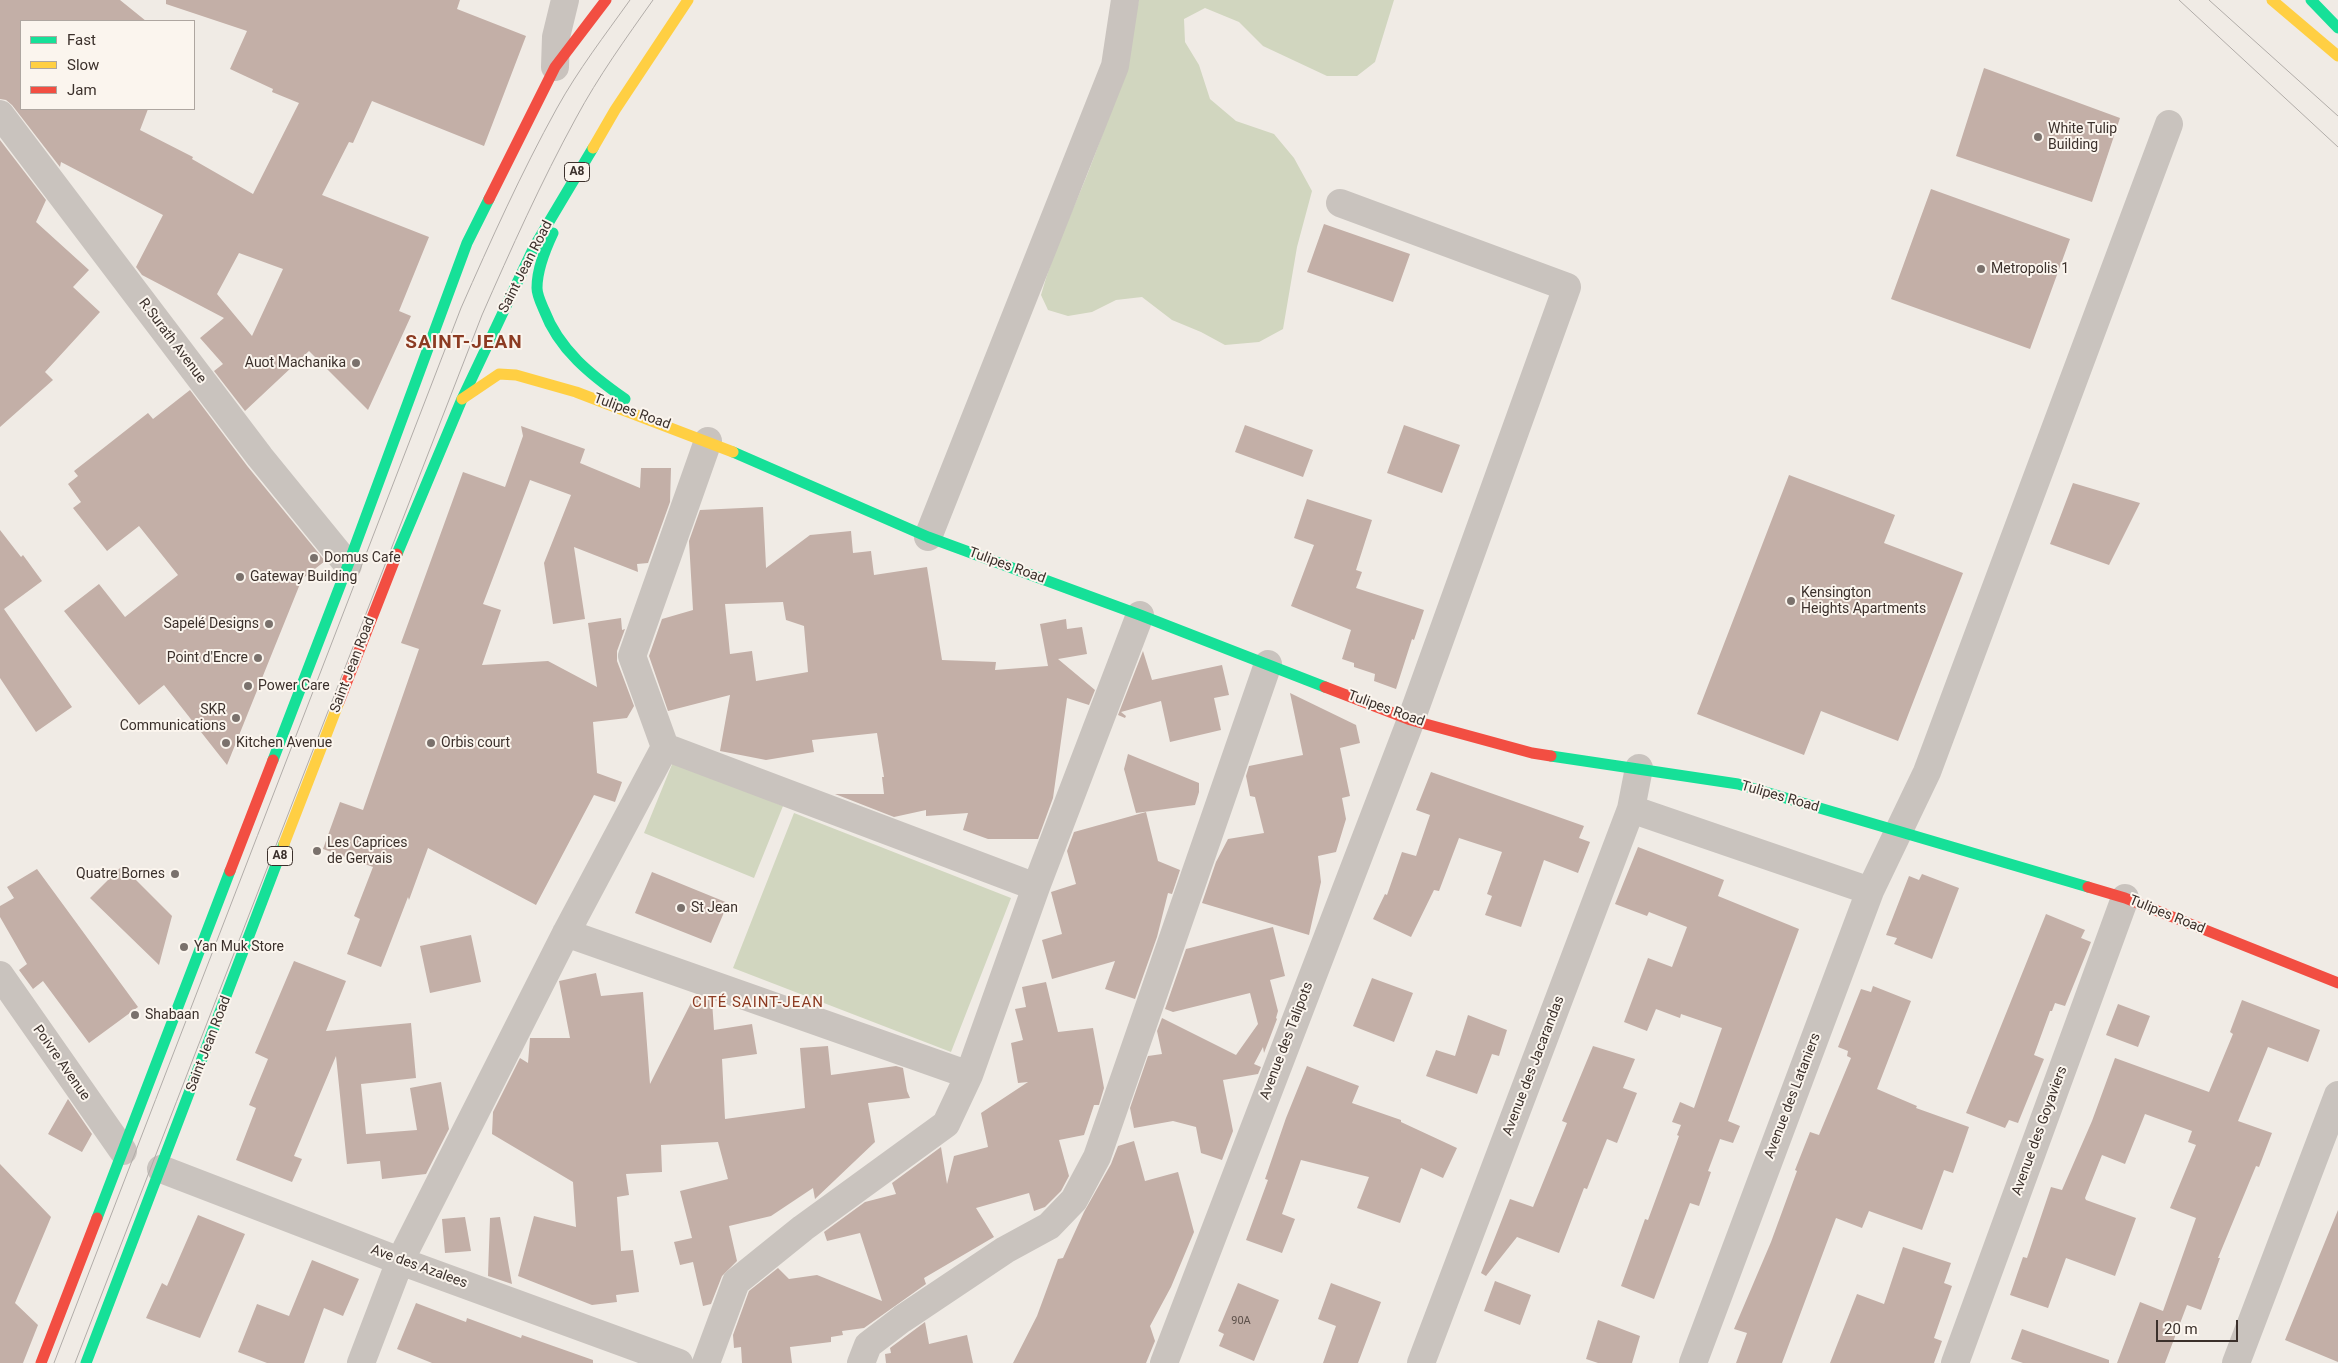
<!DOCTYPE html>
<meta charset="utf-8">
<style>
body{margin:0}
#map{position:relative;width:2338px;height:1363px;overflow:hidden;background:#f0ebe5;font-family:Roboto,sans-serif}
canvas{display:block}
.legend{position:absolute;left:20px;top:20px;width:175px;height:90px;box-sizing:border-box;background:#fbf5ee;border:1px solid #aea6a0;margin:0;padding:6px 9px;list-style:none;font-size:15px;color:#3b302b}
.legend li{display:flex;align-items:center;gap:10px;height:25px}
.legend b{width:25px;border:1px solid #aea6a0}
.scale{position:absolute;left:2156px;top:1320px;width:82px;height:22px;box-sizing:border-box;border:2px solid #3b302b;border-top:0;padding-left:6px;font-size:15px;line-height:18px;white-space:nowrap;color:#3b302b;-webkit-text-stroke:4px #fbf5ee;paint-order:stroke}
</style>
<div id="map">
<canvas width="2338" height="1363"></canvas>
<ul class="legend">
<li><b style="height:6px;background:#16e098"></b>Fast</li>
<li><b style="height:6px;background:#ffcf43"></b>Slow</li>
<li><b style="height:6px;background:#f24e42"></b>Jam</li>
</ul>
<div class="scale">20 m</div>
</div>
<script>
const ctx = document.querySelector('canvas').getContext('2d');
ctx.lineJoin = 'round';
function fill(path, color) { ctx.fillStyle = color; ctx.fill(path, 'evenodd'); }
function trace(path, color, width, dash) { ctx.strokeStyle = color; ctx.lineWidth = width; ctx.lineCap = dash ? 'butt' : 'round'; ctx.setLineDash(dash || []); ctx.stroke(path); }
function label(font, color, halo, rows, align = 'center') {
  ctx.font = font + ' Roboto,sans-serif'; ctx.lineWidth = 4; ctx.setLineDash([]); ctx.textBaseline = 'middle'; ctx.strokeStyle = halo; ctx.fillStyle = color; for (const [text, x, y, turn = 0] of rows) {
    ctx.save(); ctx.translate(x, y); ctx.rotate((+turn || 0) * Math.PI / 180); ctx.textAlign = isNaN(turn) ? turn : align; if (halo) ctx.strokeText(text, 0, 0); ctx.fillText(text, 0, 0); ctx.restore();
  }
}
fill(new Path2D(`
 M1139,0h255l-19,62 -18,14h-30l-64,-30 -24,-24 -34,-14 -21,11 1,23 14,23 11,34 26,22 38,13 20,24 18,33 -15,56 -14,82 -24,13 -34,3 -24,-13 -29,-12 -30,-23 -26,3 -24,12 -24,4 -20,-6 -7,-15c13,-48 36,-92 53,-138 20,-51 33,-104 45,-157z
 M673,762l110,44 -29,72 -110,-45z
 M794,813l217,85 -60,154 -218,-84z`), '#d1d6bf');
fill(new Path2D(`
 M0,0h120l26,21h-125v88h127l-8,21 53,27 -1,2 61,35 46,-91 -27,-11 1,-3 -43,-20 17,-38 -81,-27v-4h294l-3,9 69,27 -42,110 -112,-45 -19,42 -4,-1 -27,53 107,42 -30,74 12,5 -43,94 -59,-59 -64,60 -31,-40 9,-7 -23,-26 24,-20 -82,-43 -6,-8 27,-52 -102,-53 -1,5 -48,-62 -6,-5 -6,-1zM239,253l44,16 -31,67 -35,-42z
 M1984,68l136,50 -28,84 -136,-46z
 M0,140l46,60 -10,22 53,48 -16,17 27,25 -55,60 8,8 -53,47z
 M1931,189l139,50 -40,110 -139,-50z
 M1324,224l86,30 -17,48 -86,-30z
 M190,390l58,77 77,94 -23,18 -75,186 -63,-80 -25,20 -75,-94 35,-27 26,33 53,-42 -39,-49 -32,25 -34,-43 8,-6 -13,-18 10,-8 -4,-5 32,-25 42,-33 5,6z
 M1245,425l68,25 -10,27 -68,-25z
 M1404,425l56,20 -18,48 -55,-20z
 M521,426l64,23 -5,14 60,25 1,-20h30l-1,34 -22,61 -11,1 1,8 -64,-25 11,72 -32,5 -9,-61 27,-68 -41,-15 -47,124 18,6 -19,55 66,-4 49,26 -9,-64 33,-5 1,12 3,-1 -8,22v10l17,45 -7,12 -34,4 4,51 25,9 -7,20 -21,-7 -58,110 -108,-57 -19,52 -1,-3 -27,70 -34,-13 13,-35 -6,-3 19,-49 -50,-18 17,-47 23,8 56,-161 -18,-6 62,-171 42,15 18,-51z
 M1789,475l106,40 -11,28 79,30 -65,168 -77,-30 -17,44 -107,-41z
 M2073,483l67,20 -31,62 -59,-21z
 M1307,499l65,21 -16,50 6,2 -6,16 68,22 -10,30 -2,-1 -16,50 -22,-8 1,-7 -21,-7v-4l-12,-4 9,-29 -60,-24 23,-61 -20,-7z
 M763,507l3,61 44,-33 41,-4 2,22 18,-2 3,24 53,-8 15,93 54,2 -1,8 53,-4 -8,-42 26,-5 1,10 15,-2 5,27 -29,5 37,31 -6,15 -22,-7 -14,100 -15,41h-50l-25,-9 5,-17 -42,3v-6l-32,7 -59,-23h49l-2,-17h2l-7,-44 -65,7 2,12 -48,8 -46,-9 10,-56 -62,16 -19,-55 13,-37 31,-9 -4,-69 11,-31zM783,602l3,18 18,6 4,46 -52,9 -4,-30 -22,3 -5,-50z
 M0,530l21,27 2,-2 19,26 -38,28 68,98 -36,25 -36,-54z
 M1143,651l9,29 70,-15 7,30 -15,3 7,32 -51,12 -9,-41 -40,11 5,4 -1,2 -7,-3z
 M1290,693l66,32 4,18 -20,5 10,48 -8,2 4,21 -10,33 -18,4 3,26 -12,53 -107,-32 14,-41 12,-23 36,-6 -9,-36 -5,-1 -4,-20 3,-10 54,-11z
 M1128,754l71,29v9l-4,13 -59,8 -12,-44z
 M1431,772l153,54 -5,12 11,4 -12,31 -34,-13 -23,67 -36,-12 7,-19 -5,-2 15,-42 -43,-14 -20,53 -5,-1 -23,47 -38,-18 12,-25 2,1 15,-43 14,4 14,-41 -14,-5z
 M1146,812l12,49 22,9 -8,24 -4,-1 -11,44 -22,62 -30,-10 10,-28 -63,18 -10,-39 20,-6 -11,-42 25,-8 -9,-33 7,-19z
 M1638,847l86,33 -6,16 81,33 -71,192 12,5 -7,17 -13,-4 -12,32 3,1 -12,34 -9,-3 -36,96 -33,-13 24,-67 3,1 31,-84 -2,-1 4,-10 -9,-3 8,-20 14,6 28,-80 -41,-14 -1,4 -24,-9 -9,22 -23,-9 24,-64 24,9 15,-40 -38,-15 -2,4 -32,-12z
 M122,866l50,50 -13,49 -69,-67z
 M37,869l101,138 -49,36 -46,-62 -10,8 -14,-19 8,-6 -27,-47v-11l14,-8 -7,-11z
 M652,872l76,31 -17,40 -76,-30z
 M1922,874l37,14 -27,71 -38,-15 3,-6 -11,-3 23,-59 10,4z
 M2046,914l39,16 -4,8 10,4 -26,64 -10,-3 -3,8h-2l-16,44 10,4 -26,64 -9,-3 -4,8 -39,-15z
 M1273,927l12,49 -15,4 8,31 -2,7 1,1 -13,34 -1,-6 -9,17 7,3 -3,7 -35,6 10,51 -11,29 -21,-7 -5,-26 -23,-6 -39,7 -4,-20 18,-52 14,-2 -5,-23 5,-13 74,37 22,-31 -8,-31 -77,19 -8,-3 21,-60z
 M471,935l10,47 -51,11 -10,-47z
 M294,961l52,20 -20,50 85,-8 5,55 -55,6 5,50 51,-4 -7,-42 31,-6 8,47 -23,45 -44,5 -2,-18 -33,3 -11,-108 -42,100 8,3 -10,23 -56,-22 20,-52 -7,-3 19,-46 -13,-6z
 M596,973l5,23 42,-4 7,92 45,-89 17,6 2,29 38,-6 5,30 -35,5 3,60 80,-11 -5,-60 28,-2 3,29 65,-9 7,2 4,23 3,7 -42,5 7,39 -60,57 -2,-11 -42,28 -42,10 8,35 -15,15 -11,28 -8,2 -10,-44 -13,3 -6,-23 18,-4 -12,-47 48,-12 -10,-37 -57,3 1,27 -36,2 3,21 -12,2 4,54 12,-1 6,42 -23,3 1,7 -25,3 -74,-29 16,-60 42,11 -3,-45 -81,-48 1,-22 27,-54 8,5 2,-25h40l-11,-57z
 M1372,978l41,15 -19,49 -41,-16z
 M1046,982l12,50 35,-4 11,60 -5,17h-5l-10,30 -25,5 10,36 -8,15 -16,16 -11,4 -5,-18 -53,15 18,29 -70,41 2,6 -62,44 -22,3 1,4 -12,2v5l-41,5 2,16h-50l-1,-16 -7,1 -1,-13 16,-44 29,-23 11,11 28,-4 65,26 -22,-68 -33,8 -3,-9 41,-30 31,-8 -4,-11 49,-36 6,37 7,-28 34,-9 -7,-34 47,-31 -10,1 -7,-40 12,-3 -8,-31 11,-2 -4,-20z
 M1873,986l38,15 -34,88 40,17 -1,2 53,19 -16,46 -9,-3 -22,60 -53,-19 -7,17 -26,-10 -54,145h-46l11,-30 -13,-4 37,-87 26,-71 -2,-1 15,-38 9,3 32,-77 -4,-2 1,-5 -10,-4 23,-58 10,3z
 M2242,1000l78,30 -12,32 -40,-15 -30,74 34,12 -13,34 -3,-1 -38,92h2l-19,52 -14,-5 -22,58h-48l23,-61 23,9 33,-93 -26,-10 26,-63 -8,-3 4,-11 -47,-17 -20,50 -23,-9 -17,43 1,2 50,18 -21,58 -49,-18 -18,50 -38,-13 13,-38 4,1 24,-71 11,3 30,-69 23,-63 94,34 24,-58 -3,-2z
 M2118,1004l32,12 -12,31 -32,-12z
 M1468,1015l39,15 -8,26 -7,-2 -15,40 -51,-18 10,-26 19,6z
 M1593,1046l42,13 -12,29 14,5 -20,50 -10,-4 -20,50 -3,-1 -25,65 -42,-16 -31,39 -5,-3 29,-74 23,8 34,-84 -5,-2z
 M1307,1066l52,20 -7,17 49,17v2l56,26 -14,30 -22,-10 -21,55 -43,-15 12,-31 -68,-17 -19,54 13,5 -13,34 -36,-13 22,-60 -3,-1 21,-61z
 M68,1099l24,35 -10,18 -34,-18z
 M1134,1141l11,40 33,-9 16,60 -23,55 -21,39 5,15 -9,22h-133l24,-47 21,-57 5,-1 21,-46 27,-48 7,-18z
 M0,1164l51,53 -36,86 23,22 -15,38h-23z
 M2338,1210v152l-53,-22z
 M198,1215l47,19 -45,104 -54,-20 16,-35 5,3z
 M465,1217l6,34 -26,2 -3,-34z
 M500,1217l12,67 -24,-8 2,-58z
 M1903,1247l48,16 -7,20 8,3 -18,52 8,3 -8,22h-104l27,-69 27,10z
 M312,1260l47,19 -16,37 -19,-8 -20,55h-37l-29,-11 19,-48 32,12z
 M1495,1281l36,14 -11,30 -36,-14z
 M1238,1283l41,17 -25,61 -35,-15 5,-12 -6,-3z
 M1331,1283l50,19 -23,61h-35l13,-37 -18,-7z
 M416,1303l50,19 1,-4 54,20 1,-3 71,25v3h-161l-35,-14z
 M1598,1320l42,16 -8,27h-34l-12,-4z
 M925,1322l4,22 38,-9 6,28h-87l-1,-9 6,-1 -1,-5z
 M2022,1329l87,31v3h-86l-12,-4z`), '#c3afa7');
trace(new Path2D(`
 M555,67l1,-30 9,-37
 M0,114l260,343 88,108
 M928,537l187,-471 10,-66
 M665,747l371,140
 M1631,809l239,82
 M566,933l403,142
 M0,975l123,176
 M161,1169l239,92 279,102
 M361,1363l39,-102 166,-328 99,-186 -33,-91 76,-215
 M706,1363l30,-81 67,-54 143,-104 23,-49 67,-188 104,-272
 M861,1363l7,-18 34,-26 103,-69 44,-24 25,-26 23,-43 171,-493
 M1164,1363l247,-643 156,-433 -227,-84
 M1421,1363l210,-554 8,-41
 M1693,1363l177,-472 57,-119 242,-648
 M1955,1363l170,-465
 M2236,1363l102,-268`), '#c9c3be', 28);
trace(new Path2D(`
 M2311,0l27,28
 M553,233c-8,17 -16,36 -16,55 0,7 4,15 7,22 15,40 47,65 81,89
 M733,452l195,85 212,78 185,72
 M397,554l65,-155 72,-152 59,-99
 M1551,756l187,28 350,103
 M273,760l75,-195 119,-322 22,-44
 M97,1218l133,-347
 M86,1363l198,-519`), '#16e098', 11);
trace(new Path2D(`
 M2272,0l66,56
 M593,148l22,-38 73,-110
 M462,399l37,-25 17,1 60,17 157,60
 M284,844l55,-142`), '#ffcf43', 11);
trace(new Path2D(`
 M489,199l66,-132 51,-67
 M1325,687l86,33 121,33 19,3
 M339,702l58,-148
 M230,871l43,-111
 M2088,887l37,11 213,85
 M41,1363l56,-145`), '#f24e42', 11);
trace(new Path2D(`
 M2179,0l159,147
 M2209,0l129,116
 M54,1363l407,-1055c30,-68 60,-135 96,-200 21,-38 48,-73 73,-108
 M75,1363l407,-1048c29,-66 59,-133 94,-197 22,-41 50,-80 77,-118`), '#b1aca8', 1);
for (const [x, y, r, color] of [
 [2038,137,5,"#7a716c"],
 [1981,269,5,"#7a716c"],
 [356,363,5,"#7a716c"],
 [314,558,5,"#7a716c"],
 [240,577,5,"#7a716c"],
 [1791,601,5,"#7a716c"],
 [269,624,5,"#7a716c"],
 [258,658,5,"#7a716c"],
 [248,686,5,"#7a716c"],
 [236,718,5,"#7a716c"],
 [226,743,5,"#7a716c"],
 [431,743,5,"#7a716c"],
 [317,851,5,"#7a716c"],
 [175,874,5,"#7a716c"],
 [681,908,5,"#7a716c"],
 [184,947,5,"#7a716c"],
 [135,1015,5,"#7a716c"]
]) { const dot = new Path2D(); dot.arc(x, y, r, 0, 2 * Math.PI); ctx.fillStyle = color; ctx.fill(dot); trace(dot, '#fbf5ee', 2); }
label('11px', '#5d504a', null, [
 ["90A",1241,1321]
]);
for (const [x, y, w] of [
 [577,172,25],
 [280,856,25]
]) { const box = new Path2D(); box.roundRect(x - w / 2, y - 9.5, w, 19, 4); ctx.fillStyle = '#fbf5ee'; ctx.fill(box); trace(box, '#3b302b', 1); }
label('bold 12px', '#3b302b', null, [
 ["A8",577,172],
 ["A8",280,856]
]);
label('14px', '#3b302b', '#fbf5ee', [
 ["White Tulip",2048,129],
 ["Building",2048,145],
 ["Metropolis 1",1991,269],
 ["Auot Machanika",346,363,"right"],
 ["Domus Cafe",324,558],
 ["Gateway Building",250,577],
 ["Kensington",1801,593],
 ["Heights Apartments",1801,609],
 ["Sapelé Designs",259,624,"right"],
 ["Point d'Encre",248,658,"right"],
 ["Power Care",258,686],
 ["SKR",226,710,"right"],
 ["Communications",226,726,"right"],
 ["Kitchen Avenue",236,743],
 ["Orbis court",441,743],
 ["Les Caprices",327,843],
 ["de Gervais",327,859],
 ["Quatre Bornes",165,874,"right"],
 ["St Jean",691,908],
 ["Yan Muk Store",194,947],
 ["Shabaan",145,1015]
], 'left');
label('14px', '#3b302b', '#fbf5ee', [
 ["Saint Jean Road",526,267,-63],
 ["R.Surath Avenue",172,341,53],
 ["Tulipes Road",632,412,20],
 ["Tulipes Road",1007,566,20],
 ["Saint Jean Road",353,665,-69],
 ["Tulipes Road",1386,709,20],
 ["Tulipes Road",1780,797,16],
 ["Tulipes Road",2167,915,22],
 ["Avenue des Talipots",1287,1041,-69],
 ["Saint Jean Road",209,1044,-69],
 ["Poivre Avenue",61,1063,55],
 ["Avenue des Jacarandas",1534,1066,-69],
 ["Avenue des Lataniers",1793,1096,-69],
 ["Avenue des Goyaviers",2040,1131,-70],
 ["Ave des Azalees",419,1267,20]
]);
ctx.letterSpacing = '1px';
label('15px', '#8c3b22', '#fbf5ee', [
 ["CITÉ SAINT-JEAN",758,1003]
]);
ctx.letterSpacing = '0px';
ctx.letterSpacing = '1px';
label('bold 19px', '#8c3b22', '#fbf5ee', [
 ["SAINT-JEAN",464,343]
]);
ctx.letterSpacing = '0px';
</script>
